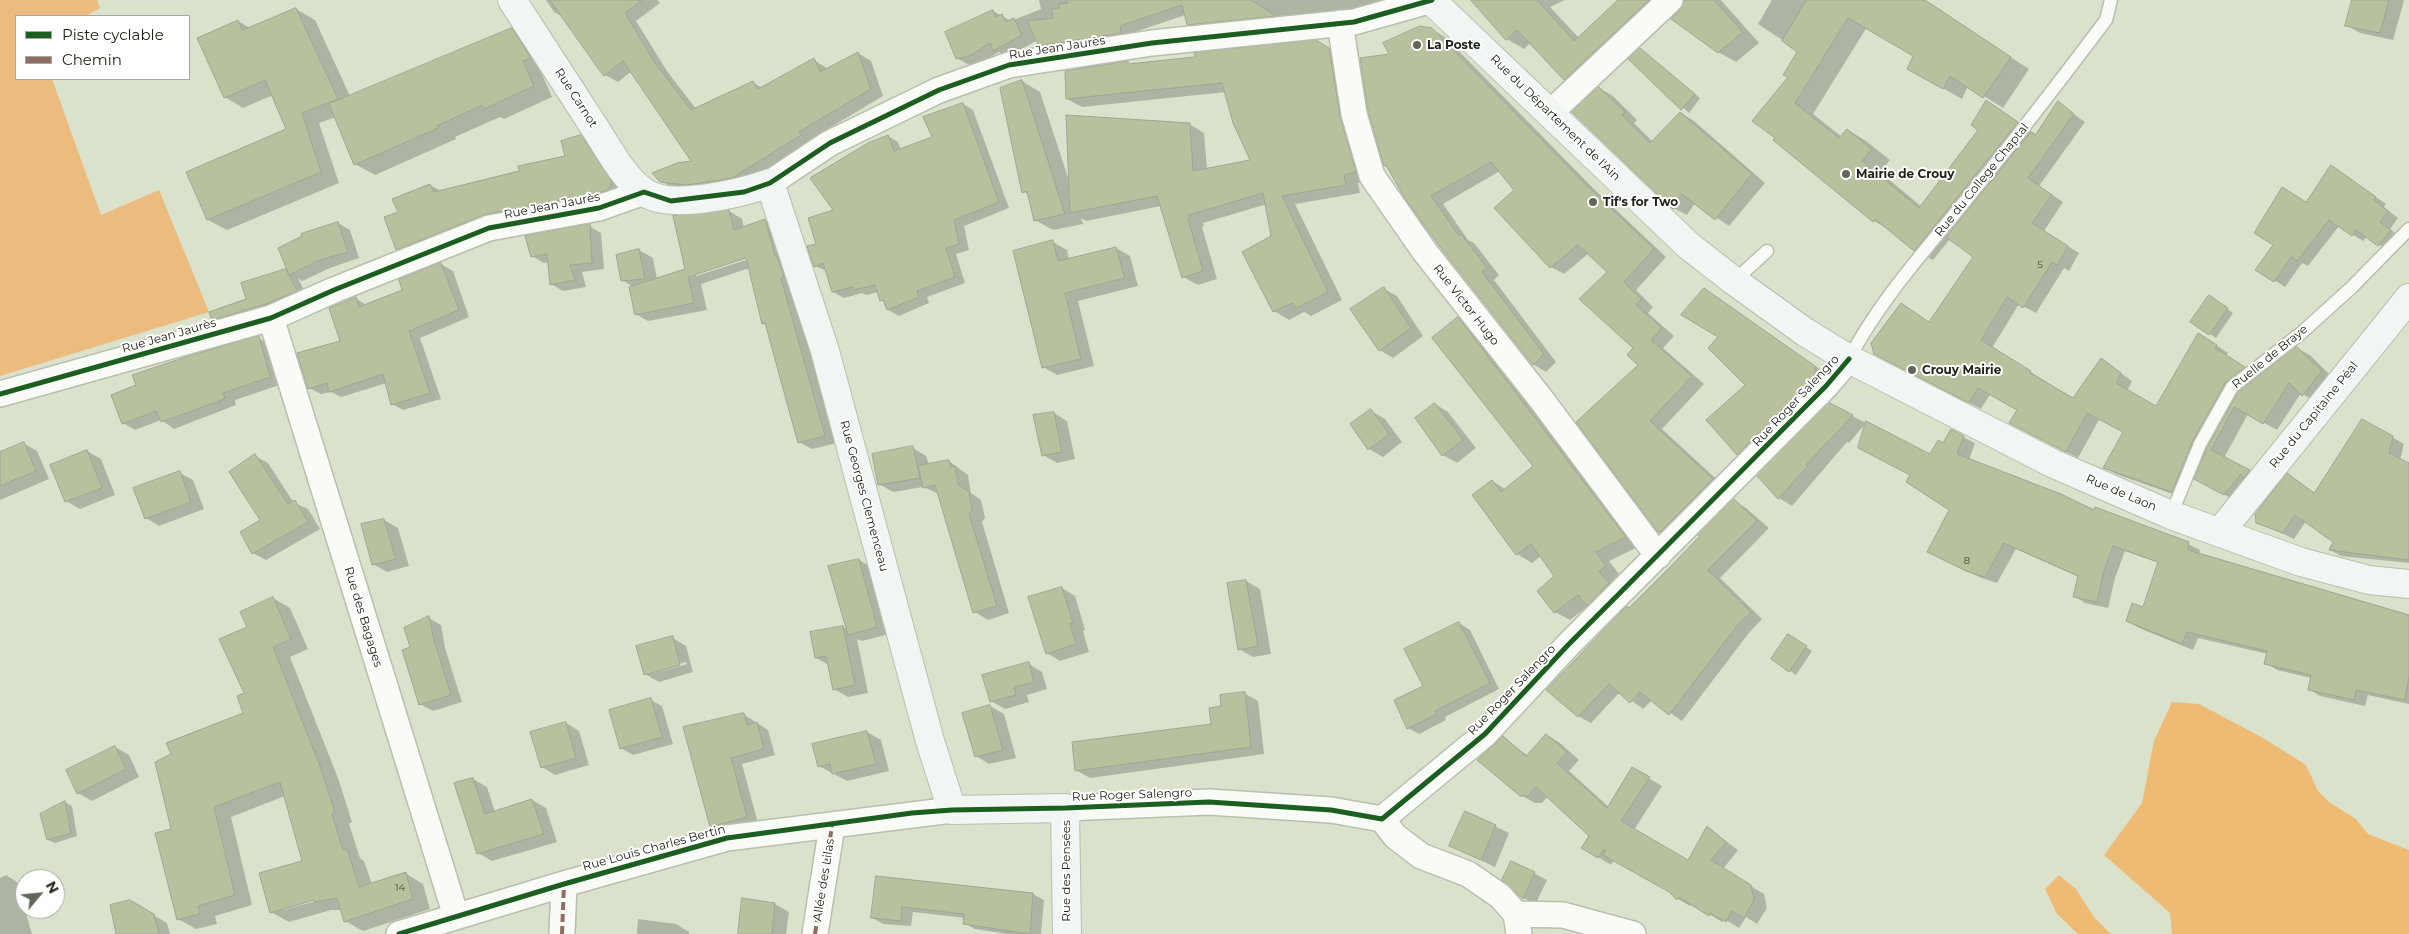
<!DOCTYPE html>
<meta charset="utf-8">
<style>
body{margin:0}
#map{position:relative;width:2409px;height:934px;overflow:hidden;background:#dae2cc;font-family:Montserrat,sans-serif}
canvas{display:block}
.legend{position:absolute;left:15px;top:15px;width:175px;height:65px;box-sizing:border-box;background:#fff;border:1px solid #a6a8a2;margin:0;padding:6px 9px;list-style:none;font-size:15px;color:#202517}
.legend li{display:flex;align-items:center;gap:10px;height:25px}
.legend b{width:25px;border:1px solid #a6a8a2}
.north{position:absolute;left:15px;top:869px;width:50px;height:50px;box-sizing:border-box;background:#fff;border:1px solid #a6a8a2;border-radius:50%;rotate:62deg;font-size:14px;font-weight:700;line-height:20px;text-align:center;color:#202517}
.north::after{content:'';display:block;margin:auto;width:18px;height:22px;background:#616756;clip-path:polygon(50% 0,100% 100%,50% 72%,0 100%)}
</style>
<div id="map">
<canvas width="2409" height="934"></canvas>
<ul class="legend">
<li><b style="height:6px;background:#1b5e20"></b>Piste cyclable</li>
<li><b style="height:6px;background:#8d6e63"></b>Chemin</li>
</ul>
<div class="north">N</div>
</div>
<script>
const ctx = document.querySelector('canvas').getContext('2d');
ctx.lineJoin = 'round';
function fill(path, color) { ctx.fillStyle = color; ctx.fill(path, 'evenodd'); }
function trace(path, color, width, dash) { ctx.strokeStyle = color; ctx.lineWidth = width; ctx.lineCap = dash ? 'butt' : 'round'; ctx.setLineDash(dash || []); ctx.stroke(path); }
function label(font, color, halo, rows, align = 'center') {
  ctx.font = font + ' Montserrat,sans-serif'; ctx.lineWidth = 4; ctx.setLineDash([]); ctx.textBaseline = 'middle'; ctx.strokeStyle = halo; ctx.fillStyle = color; for (const [text, x, y, turn = 0] of rows) {
    ctx.save(); ctx.translate(x, y); ctx.rotate((+turn || 0) * Math.PI / 180); ctx.textAlign = isNaN(turn) ? turn : align; if (halo) ctx.strokeText(text, 0, 0); ctx.fillText(text, 0, 0); ctx.restore();
  }
}
fill(new Path2D(`
 M0,0h97l3,8 -14,8h-70v63h36l49,136 58,-25 50,122 -209,64z`), '#ecbc7e');
fill(new Path2D(`
 M2172,702l27,2 64,34 43,27 12,26 11,11 27,17 12,15 41,16v84h-237l-2,-21 -66,-58 38,-52 12,-62z
 M2059,875l17,14 18,28 17,17h-33l-21,-20 -12,-25z`), '#eebb75');
fill(new Path2D(`
 M546,0h111l3,3 -24,18 31,50 29,38 57,-26 10,5 51,-28 14,9 30,-16 13,8 12,35 -72,43 2,4 -68,41 -71,5 -13,-8 32,-20 -61,-90 -14,11 -13,-7 -40,-57 -11,-6z
 M1039,0h342l-6,6 -16,7 -159,18 -12,-7 -3,-9 -53,18 1,7 -80,12 -13,-7 -2,-5 -31,17 -8,-5 -17,10 -13,3 -12,-7 36,-47 18,10 30,-12z
 M1478,0h87l-15,7 29,31 41,-38h57l-95,89 -18,-10 -34,-36 -6,6 -17,-10z
 M1685,0h36l38,43 -23,19 -18,-10z
 M1772,0h151l106,69 -26,39 -35,-22 -6,13 -53,-30 6,-14 -48,-28 -54,87 29,23 6,-7 18,11 24,19 -10,12 42,35 58,-77 6,-28 51,33 21,-32 27,19 -46,64 24,16 -19,29 35,22 -10,18 -5,-3 -28,45 -17,-9 -27,44 82,51 28,-39 30,21 -5,10 29,17 54,-67 18,12 -2,3 30,18 -19,16 -32,57 -21,51 -68,-24 -12,-7 20,-35 -24,-14 -22,40 -55,-28 -4,-21 -28,-16 -10,16 -93,-48 42,-38 45,-67 -25,-17 -17,21 -18,-10 -22,-18 -19,-11 -98,-83 14,-61 9,-26 -41,-27z
 M2354,0h50l-11,40 -33,-7 -13,-8z
 M296,9l19,11 35,76 161,-67 20,12 18,28 -8,3 11,25 -48,22 -4,-2 -45,20 1,2 -81,36 -20,-11 -19,-47 -17,6 20,60 -112,47 -19,-10 -20,-47 100,-44 -15,-34 -30,13 -18,-11 13,-76 12,7z
 M1431,29l14,8 148,151 73,69 -30,33 17,17 -5,6 26,23 -11,12 41,36 -42,45 63,58 -53,52 -13,-8 -19,-166 -32,-93 -19,-19 -25,21 -13,-7 -35,-77 -16,-19 -57,33 25,36 6,3 25,32 -5,5 62,82 -10,10 -13,-8 -148,-199 6,-110z
 M1316,42l28,16 26,122 -12,3 2,10 -65,11 47,96 -31,16 -7,-4 -15,8 -15,-9 -2,-75 -5,-32 -64,19 1,3 -2,1 15,52 -19,6 -15,-8 -22,-71 -75,15 -5,-3 2,6 -30,6 -18,-10 -6,-25 -5,-3 -2,-111 18,11 30,92 119,-60 15,9 3,37 45,-9 -26,-69 -144,15 -15,-8 60,-36 5,2z
 M1640,49l60,49 -11,15 -59,-54z
 M1599,88l14,8 24,24 -3,3 19,19 28,-29 13,8 71,62 -36,43 -34,-23 -8,12 -14,-7z
 M963,104l10,6 36,98 -45,18 5,24 -13,4 9,29 -38,14 2,6 -30,13 -11,-6 -9,-18 -13,3 -4,-2 -18,5 -11,-6 -6,-21 -12,-5 3,-22 17,-33 53,-75 10,6 3,8 33,-12z
 M581,137l10,6 29,44 1,5 -214,63 -10,-6 3,-36 30,-28 11,6 80,-19 45,-15z
 M2342,173l44,31 -2,3 14,11 -8,11 10,8 -11,14 -22,-15 -4,5 -24,-15 -31,40 -6,-3 -17,24 -28,-18 50,-66z
 M729,211l13,8 2,9 21,-7 13,7 59,215 -25,6 -13,-7 -32,-116 -4,-3 -13,-55 -49,16 6,26 -59,11 -12,-7 -3,-27 -11,-7 17,-30 14,8 4,21 29,-9zM752,255v3l-56,18v-3z
 M338,223l12,7 9,28 -29,10 -28,13 -4,-3 9,19 -83,28 -11,-6 35,-19 38,-29 4,2z
 M589,226l12,7 3,36 -22,3 4,15 -23,4 -12,-7 -2,-22 -5,1 -12,-7z
 M1053,242l14,8 2,9 47,-11 14,8 8,30 -60,15 16,65 -37,9 -14,-8z
 M441,264l12,7 16,46 -49,21 21,61 -38,11 -11,-6 -5,-21 -46,14 -10,-5 -10,2 -12,-6 33,-46 14,-43 11,6 37,-14z
 M1384,289l13,7 26,40 -30,22 -13,-8z
 M1704,290l123,84 -77,87 -12,-7 9,-69 -27,-48z
 M2216,301l17,12 -17,25 -6,-4z
 M1458,319l15,8 167,219 -31,15 10,13 -6,6 10,12 -21,21 -13,-8 -19,15 -15,-8 1,-35 -15,-21 -9,7 -15,-9 -43,-58 18,-15 15,9 28,-23z
 M258,338l13,7 11,39 -47,16 1,5 -62,24 -13,-9 -26,10 -12,-7z
 M2297,348l14,8 24,24 -19,22 -15,-9 -24,37 -29,-16 -24,44 39,21 -25,23 -42,-23 43,-86z
 M1435,404l13,8 28,36 -19,15 -14,-8z
 M1830,404l36,19 -17,20 -2,-1 -55,64 -13,-8 -21,-22z
 M1371,411l14,8 17,23 -19,15 -14,-8 -17,-25z
 M1054,413l13,8 8,38 -18,4 -14,-8z
 M1963,437l12,6 -6,17 126,52 93,32 12,6 -1,5 210,60v89l-41,-9 -3,11 -45,-10 -11,-7 2,-11 -34,-8 -11,-7 2,-9 -70,-16 -5,12 -54,-22 -12,-7 17,-12 15,-46 -34,-12 -10,27 -7,30 -23,-5 -11,-7 5,-19 -63,-28 -19,34 -18,-6 -39,-19 11,-49 -21,-54 13,-11z
 M2392,437l12,7 -5,21 10,-3v101l-68,-7 -11,-6 5,-9 -29,-20 -12,18 -36,-17 30,-47 27,18z
 M23,443l14,8 12,28 -49,21v-47z
 M913,448l13,8 3,9 20,-4 19,14 3,18 10,7 4,18 -3,4 27,91 -21,7 -13,-8 -36,-118 -16,-7 -30,5 -14,-8z
 M87,451l14,8 14,36 -35,14 -14,-8z
 M255,456l13,7 26,40 14,6 12,20 -54,31 -13,-7 8,-33z
 M180,473l13,7 11,29 -45,17 -13,-8z
 M1734,501l12,7 23,20 -49,50 42,41 -14,15 -66,87 -30,-21 -9,9 -23,-17 -29,31 -13,-7 29,-88 65,-61z
 M384,520l14,8 11,38 -22,6 -14,-8z
 M859,560l12,7 18,67 -27,7 -5,-2 11,54 -20,4 -14,-8 -5,-24 -13,-7 27,-31 5,3z
 M1246,581l14,8 11,65 -18,3 -14,-8z
 M1062,588l13,8 10,34 -2,1 6,21 -29,9 -13,-8z
 M273,598l17,10 18,41 -18,8 48,121 14,44 -3,2 11,34 4,3 8,23 33,-11 18,11 7,25 -67,22 -18,-10 -3,-11h-11l-42,12 -18,-10 33,-51 -19,-65 -54,21 21,88 -37,11 2,8 -21,5 -18,-10 -5,-89 72,-116 3,-87zM319,897l1,3 -37,10v-2z
 M429,618l12,7 4,23 17,54 -29,9 -13,-7 -8,-56z
 M1459,623l11,7 29,59 -54,28 1,3 -27,14 -11,-6 -12,-27 28,-15z
 M673,638l13,8 7,26 -34,10 -14,-8zM686,662l1,2 -33,9v-2z
 M1795,639l17,12 -16,24 -6,-4z
 M1029,664l13,8 5,17 -20,6 2,7 -24,7 -14,-8z
 M1244,693l14,8 6,53 -174,24 -14,-8 136,-45 11,-17z
 M651,700l11,6 11,38 -40,11 -12,-7z
 M990,706l14,8 12,44 -27,6 -13,-8z
 M743,714l25,16 7,25 -33,9 16,59 -35,10 -12,-6z
 M566,723l13,8 10,34 -34,10 -13,-8z
 M867,732l14,8 8,31 -42,10 -28,-15z
 M1547,735l13,8 19,17 -10,11 40,36 24,-38 29,17 -28,44 54,31 20,-33 30,22 -15,19 41,25 3,14 -10,16 -11,-7 -7,11 -15,-9 -2,3 -30,-18 -2,2 -12,-7 5,-6 -13,-2 -56,-31 -3,5 -13,-8 -7,-21 -43,-40 -6,7h-7l-14,-8 -18,-57 25,18z
 M115,747l14,8 10,22 -47,24 -14,-8z
 M473,779l14,8 8,25 37,-12 14,8 11,34 -65,19 -14,-8z
 M65,802l7,4 5,30 -22,7 -7,-3 -7,-26z
 M1466,812l43,21 -14,34 -44,-21z
 M1512,862l35,18 -12,25 -11,-7 -20,-18z
 M6,875l11,7 15,52h-32v-56z
 M877,877l156,17 11,6 -3,34h-33l-33,-5 -11,-6 1,-5 -52,-6 -2,14 -28,-2 -10,-6z
 M743,899l32,5 14,8 -3,22h-47z
 M129,901l38,22 3,11h-52z
 M638,919l38,5 13,8v2h-52z`), '#0003');
const building = new Path2D(`
 M550,0h92l-17,13 30,50 36,47 62,-29 5,8 56,-31 6,14 38,-20 13,37 -72,43 2,3 -69,43 -45,7 -27,-3 -8,-9 25,-10 14,-2 -68,-100 -19,15z
 M1066,0h185l25,16 -89,9 -5,-20 -62,21 1,7 -82,13 -12,-25 26,-3 -1,-9 7,-1v-4l9,-1z
 M1471,0h66l37,41 44,-41h31l-85,80 -47,-50 -11,10z
 M1684,0h30l29,32 -25,21 -47,-34 9,-9z
 M1807,0h118l86,57 -28,41 -33,-22 -7,13 -36,-20 6,-13 -65,-38 -53,85 44,35 8,-9 25,20 -10,12 57,47 59,-78 -7,-5 15,-25 32,22 -104,129 -39,-32 -2,3 -100,-82 2,-2 -23,-17 36,-44 -5,-2 14,-23 -15,-11z
 M2352,0h37l-9,33 -35,-7z
 M296,8l42,91 -36,14 19,59 -114,48 -21,-48 100,-43 -21,-49 -41,18 -27,-60 41,-18 4,10z
 M993,10l3,7 6,-3 4,8 8,-4 8,17 -29,16 -3,-8 -21,13 -13,3 -11,-27z
 M1420,26l12,2 148,151 74,70 -30,33 17,17 -5,6 26,23 -11,12 41,36 -42,45 63,58 -53,53h-2l-82,-110 62,-57 -11,-10 6,-7 -54,-49 28,-27 -29,-27 -28,23 -56,-60 20,-18 -23,-28 -60,34 28,40 2,-2 26,34 -5,4 62,82 -11,11 -96,-122 -33,-46 -18,-32 -2,1 -16,-55 -8,-53 29,-4 -6,-11z
 M512,28l19,30 -8,3 11,25 -50,23 -2,-4 -45,21 1,2 -84,37 -25,-61z
 M1316,40l13,8 11,68 16,56 -12,3 2,10 -64,11 46,96 -32,16 -4,-5 -19,9 -31,-60 29,-16 -8,-43 -74,22 1,3 -2,1 15,52 -21,7 -25,-82 -87,17 -4,-98 124,8 3,48 57,-11 -17,-37 -11,-40 -156,16 -1,-28 63,-10v3l67,-7 -1,-4z
 M1640,48l55,46 -14,16 -53,-51z
 M1022,80l43,134 -31,7 -7,-30 -5,2 -22,-105z
 M1599,87l26,25 -3,3 28,28 30,-31 72,62 -37,46 -33,-26 -9,15 -101,-97z
 M2058,101l16,13 -46,64 24,17 -20,28 36,23 -11,19 -5,-3 -29,46 -16,-11 -26,43 50,31 -1,2 43,25 28,-40 20,15 -5,10 40,23 42,-73 19,12 -2,3 30,19 -20,16 -32,57 -21,52 -69,-24 20,-36 -36,-19 -21,39 -57,-29 8,-13 -39,-22 -9,15 -95,-49 -3,-11 30,-40 28,19 44,-65 -27,-20 85,-105 4,3z
 M963,103l36,99 -45,18 5,24 -13,4 9,29 -38,14 2,6 -32,13 -4,-10 -3,1 -5,-16 -21,5 -1,-3 -21,5 -9,-29 -9,4 -7,-21 9,-2 -8,-26 25,-8 -23,-32 58,-35 20,-8 6,16 38,-14 -9,-20z
 M581,135l30,45v6l-4,4 -12,4 -109,20 -90,36 -12,-33 14,-5 -6,-13 38,-15 4,8 85,-21 -1,-5 47,-10 -4,-15z
 M2331,165l45,32 -2,3 14,11 -8,11 11,8 -13,16 -22,-16 -4,6 -23,-16 -32,41 -6,-4 -17,25 -19,-12 18,-25 -19,-12 28,-46 24,15z
 M729,210l5,20 31,-11 10,37h2l7,21 -3,1 44,158 -27,7 -33,-120 -3,1 -16,-66 -58,19 6,26 -59,12 -6,-28 56,-18 -12,-53z
 M338,222l10,30 -31,9 -28,14 -11,-27 24,-12 -1,-2z
 M590,224l2,39 -22,2 5,15 -25,5 -3,-31 -16,3 -6,-21z
 M1053,240l5,21 58,-14 9,31 -60,15 16,66 -39,9 -29,-117z
 M639,249l6,30 -24,2 -5,-26z
 M441,263l18,47 -50,21 21,62 -39,12 -8,-31 -54,18 -2,-9 -19,6 -11,-36 43,-12 -11,-33 27,-11 3,10 43,-17 -3,-10z
 M286,269l11,22 -31,13 -54,16 -3,-8 37,-13 -5,-16z
 M1384,287l27,41 -32,23 -29,-42z
 M1704,288l111,78v10l-78,79 -31,-35 39,-35 -37,-37 10,-11 -37,-22z
 M2209,295l19,13 -19,27 -19,-13z
 M1458,317l168,220 -30,15 10,14 -7,5 10,12 -22,23 -9,-11 -24,18 -17,-22 17,-15 -23,-32 -15,11 -44,-60 20,-15 9,12 32,-26 -101,-128z
 M259,336l11,41 -47,16 2,6 -64,23 -5,-11 -34,13 -11,-29 25,-10 -4,-10 54,-18z
 M2297,347l25,24 -20,25 -13,-13 -26,41 -29,-17 -23,43 39,20 -7,9 -2,-5 -17,21 -30,-16 13,-31 31,-56z
 M1435,403l28,37 -21,16 -27,-38z
 M1830,403l23,12 -47,50 2,1 -30,33 -21,-23z
 M1371,409l18,25 -21,16 -18,-26z
 M1054,412l8,40 -20,4 -9,-41z
 M2362,419l31,17 -4,17 20,10v97l-80,-10 4,-8 -38,-27 -12,18 -27,-10 -1,-9 32,-41 27,20z
 M1866,421l64,33 8,-14 5,3 8,-14 13,7 -7,18 104,40 33,16 1,-3 94,35 -1,8 221,65v61l-4,24 -49,-10 -2,10 -46,-10 3,-15 -47,-11 3,-13 -80,-19 -5,12 -56,-23 6,-18 11,4 15,-45 -45,-16 -9,25 -7,31 -24,-5 5,-21 -74,-33 -19,34 -19,-6 -39,-19 22,-42 -43,-28 4,-7 -52,-27z
 M24,442l12,29 -36,15v-34z
 M913,446l7,32 -42,7 -6,-31z
 M87,450l15,38 -37,14 -15,-37z
 M255,454l33,50 7,-4 13,22 -56,32 -12,-22 20,-12 -31,-48z
 M949,460l2,7 4,-1 3,18 11,8 3,18 -3,4 28,92 -24,7 -38,-128 -12,3 -5,-22z
 M180,471l11,31 -46,17 -12,-31z
 M1734,499l23,22 -49,49 43,42 -15,15 -67,88 -29,-23 -10,11 -21,-19 -31,33 -32,-27 81,-84 2,2 42,-42 29,-30 -2,-1z
 M384,519l12,40 -24,6 -11,-41z
 M859,559l18,68 -29,8 -20,-69z
 M1246,580l12,66 -20,4 -11,-67z
 M1062,587l11,36 -3,1 6,20 -30,10 -18,-57z
 M273,597l18,42 -18,8 47,119 15,46 -3,2 11,36 4,-1 12,38 47,-15 7,27 -69,23 -7,-24 -23,4v-2l-44,13 -11,-40 43,-12 -22,-79 -66,25 21,88 -37,11 2,8 -23,6 -22,-87 16,-4 -16,-67 16,-8 -5,-11 77,-30 -6,-17 7,-3 -25,-54 28,-12 -7,-15z
 M429,616l5,24 17,55 -32,10 -17,-55 8,-3 -6,-19z
 M1459,622l31,61 -55,28 2,3 -30,15 -13,-29 29,-14 -19,-37z
 M843,626l12,59 -22,5 -7,-34 -11,2 -5,-26z
 M1788,634l19,12 -18,26 -18,-13z
 M673,636l7,29 -36,10 -8,-29z
 M1029,662l5,20 -20,5 2,8 -26,7 -8,-27z
 M1245,692l6,55 -176,24 -3,-29 139,-18 -2,-16 12,-2 -1,-11z
 M651,698l11,39 -42,12 -11,-39z
 M990,705l13,45 -28,7 -13,-44z
 M744,713l3,12 10,-3 7,27 -33,9 16,59 -37,10 -27,-100z
 M566,722l10,36 -35,10 -11,-36z
 M867,731l9,33 -44,10 -2,-10 -12,3 -6,-23z
 M1546,734l21,18 -10,11 50,45 25,-41 18,10 -29,44 67,39 19,-34 19,16 -15,18 40,25 3,15 -10,18 -12,-7 -6,11 -16,-9 -1,3 -30,-19 -2,3 -8,-8 -66,-37 3,-4 -2,-2 -6,9 -17,-10 8,-12 -53,-49 -8,9h-8l-43,-36 26,-24 23,20z
 M115,746l11,23 -49,25 -11,-24z
 M473,778l12,36 47,-15 12,35 -67,20 -23,-71z
 M65,801l6,32 -24,7 -7,-26z
 M1465,811l31,14 -15,35 -32,-14z
 M1511,861l24,11 -12,27 -21,-19z
 M876,876l157,17 -3,41 -67,-10 1,-10 -62,-7 -1,14 -30,-3z
 M742,898l33,5 -3,31h-34z
 M130,900l24,14 5,20h-43l-6,-29z`);
fill(building, '#b7c19d');
trace(building, '#9fa594', 1);
const lane = new Path2D(`
 M1734,281l33,-30
 M1849,359c30,-58 76,-108 117,-159 48,-59 94,-119 140,-180l5,-20
 M2171,515l29,-71 32,-57 68,-53 51,-46 58,-59`);
const street = new Path2D(`
 M1340,23l14,91 18,62 53,76 116,147 117,157
 M1550,113l120,-113
 M770,183l60,-40 109,-53 70,-25 143,-22 202,-21 78,-22
 M271,318l185,598
 M0,394l271,-76 63,-28 155,-62 110,-20 45,-16
 M1065,808l144,-6 122,8 51,9 103,-85 83,-89 258,-259 23,-27
 M1382,819l13,17 26,20 47,18 32,22 16,18 3,20
 M1516,914l47,1 70,19
 M399,934l165,-50 163,-46 225,-28
 M562,934l2,-50
 M815,934l17,-108`);
const secondary = new Path2D(`
 M512,0c27,42 54,83 81,125 14,21 30,53 51,67 26,19 97,1 126,-9l55,168 105,390 22,69 113,-2 2,126
 M1431,0l258,246 45,35 71,51 44,27 205,105 117,51 130,47 68,18 40,4
 M2220,532l189,-234`);
trace(lane, '#b9bfae', 15);
trace(street, '#b9bfae', 28);
trace(secondary, '#b9bfae', 30);
trace(lane, '#f9fbf7', 12);
trace(street, '#f9fbf7', 25);
trace(secondary, '#f1f5f3', 28);
trace(new Path2D(`
 M562,934l2,-50
 M815,934l17,-108`), '#8d6e63', 4, [8, 4]);
trace(new Path2D(`
 M0,394l271,-76 63,-28 155,-62 110,-20 45,-16 27,9 73,-9 26,-9 60,-40 109,-53 70,-25 143,-22 202,-21 78,-22
 M399,934l165,-50 163,-46 185,-25 40,-3 113,-2 144,-6 122,8 51,9 103,-85 83,-89 258,-259 23,-27`), '#1b5e20', 5);
for (const [x, y, r, color] of [
 [1417,45,5,"#616756"],
 [1846,174,5,"#616756"],
 [1593,202,5,"#616756"],
 [1912,370,5,"#616756"]
]) { const dot = new Path2D(); dot.arc(x, y, r, 0, 2 * Math.PI); ctx.fillStyle = color; ctx.fill(dot); trace(dot, '#fff', 2); }
label('10px', '#464c38', null, [
 ["5",2040,265],
 ["8",1967,561],
 ["14",400,888]
]);
label('bold 12px', '#202517', '#fff', [
 ["La Poste",1427,45],
 ["Mairie de Crouy",1856,174],
 ["Tif's for Two",1603,202],
 ["Crouy Mairie",1922,370]
], 'left');
label('12px', '#202517', '#fff', [
 ["Rue Jean Jaurès",1057,48,-9],
 ["Rue Carnot",576,98,57],
 ["Rue du Département de l'Ain",1555,118,44],
 ["Rue du College Chaptal",1982,180,-51],
 ["Rue Jean Jaurès",552,206,-11],
 ["Rue Victor Hugo",1466,305,52],
 ["Rue Jean Jaurès",169,336,-16],
 ["Ruelle de Braye",2270,357,-39],
 ["Rue Roger Salengro",1796,401,-47],
 ["Rue du Capitaine Péal",2314,415,-51],
 ["Rue de Laon",2121,493,23],
 ["Rue Georges Clemenceau",864,496,75],
 ["Rue des Bagages",363,617,73],
 ["Rue Roger Salengro",1512,690,-46],
 ["Rue Roger Salengro",1132,795,-2],
 ["Rue Louis Charles Bertin",654,848,-15],
 ["Rue des Pensées",1066,871,-90],
 ["Allée des Lilas",824,880,-81]
]);
</script>
